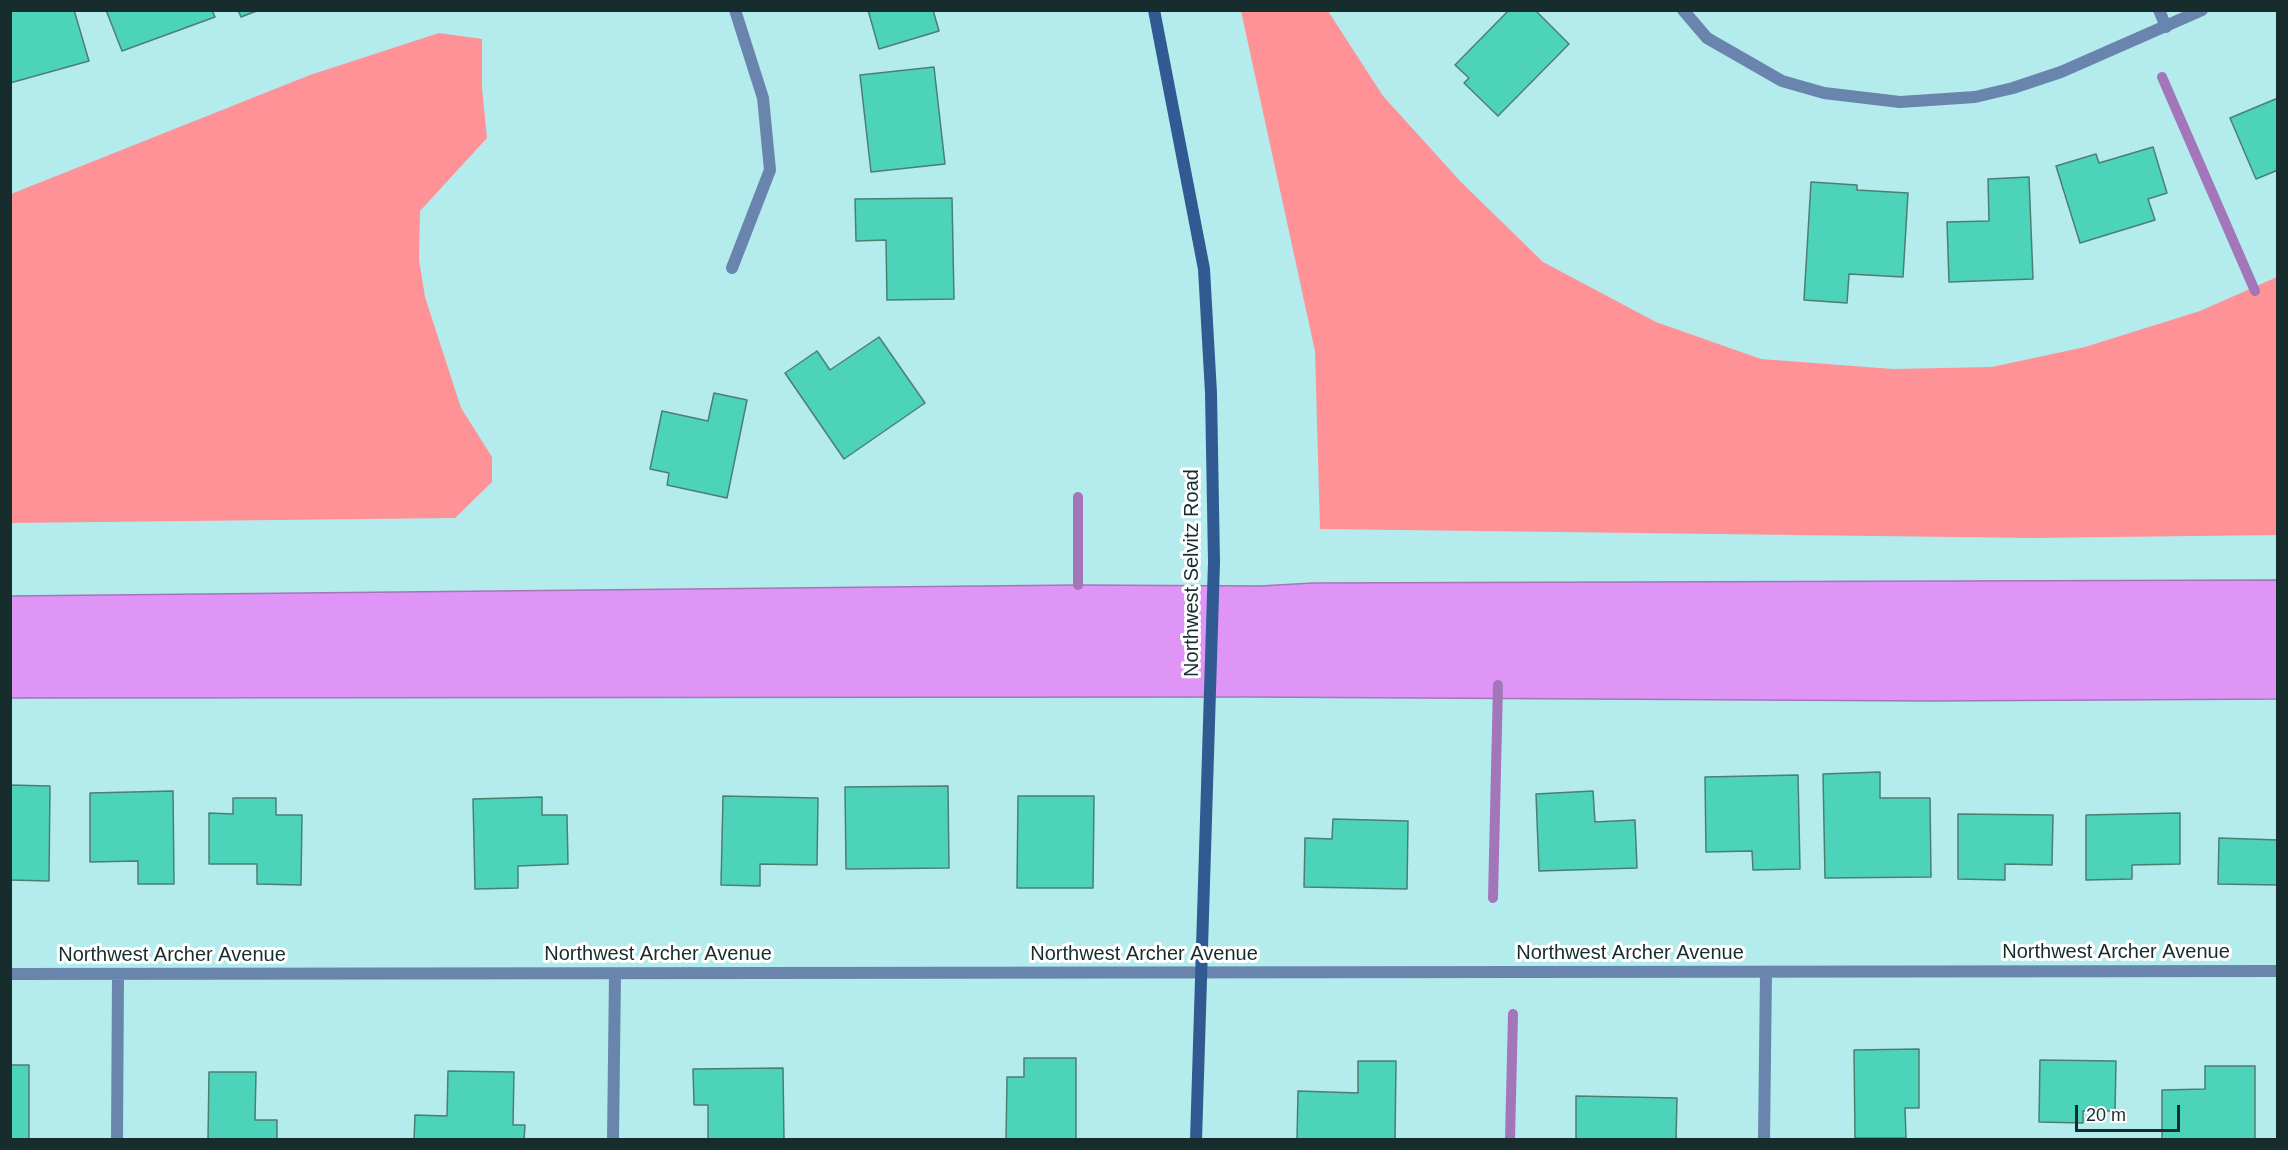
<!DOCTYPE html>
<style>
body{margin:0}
#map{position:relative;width:2288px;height:1150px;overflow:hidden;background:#b4eced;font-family:Helvetica,sans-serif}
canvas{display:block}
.frame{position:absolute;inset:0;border:12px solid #162c2d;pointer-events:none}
.scale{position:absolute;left:2075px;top:1105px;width:105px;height:27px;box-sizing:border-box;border:3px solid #162c2d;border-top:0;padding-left:8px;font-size:18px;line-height:21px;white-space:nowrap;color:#162c2d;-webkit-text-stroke:4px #fff;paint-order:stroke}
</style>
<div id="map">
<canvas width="2288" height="1150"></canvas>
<div class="frame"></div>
<div class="scale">20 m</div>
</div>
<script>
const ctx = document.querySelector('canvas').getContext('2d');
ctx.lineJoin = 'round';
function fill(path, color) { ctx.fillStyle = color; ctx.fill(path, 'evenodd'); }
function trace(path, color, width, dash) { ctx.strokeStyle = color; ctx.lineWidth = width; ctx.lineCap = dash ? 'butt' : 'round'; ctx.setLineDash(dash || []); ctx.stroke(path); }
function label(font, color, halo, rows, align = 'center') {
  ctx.font = font + ' Helvetica,sans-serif'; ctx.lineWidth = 6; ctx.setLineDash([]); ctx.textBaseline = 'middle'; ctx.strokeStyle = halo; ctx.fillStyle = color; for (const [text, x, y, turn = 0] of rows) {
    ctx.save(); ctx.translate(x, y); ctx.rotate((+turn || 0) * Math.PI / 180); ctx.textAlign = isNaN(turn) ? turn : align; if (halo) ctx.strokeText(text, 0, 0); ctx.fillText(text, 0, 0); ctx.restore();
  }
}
fill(new Path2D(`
 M1241,11h87l55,85 78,86 82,80 113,60 105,37 132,10 99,-2 93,-20 115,-36 77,-34v258l-244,3 -713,-9 -5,-178z
 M439,33l43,6v49l5,50 -67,73 -1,49 6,37 36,111 31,49v25l-37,36 -444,5v-329l299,-119z`), '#fe9297');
const water = new Path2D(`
 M2277,580l1,119 -348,2 -681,-4 -1238,1 -1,-102 1068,-11 182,1 53,-3z`);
fill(water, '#de95f5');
trace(water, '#a276b9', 1.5);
trace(new Path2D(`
 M2162,77l93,214
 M1078,585v-88
 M1493,898l5,-213
 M1510,1140l3,-126`), '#a276b9', 10);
const building = new Path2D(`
 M10,10h64l15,51 -79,22z
 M106,10h106l3,7 -93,34z
 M238,10h21l-18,7z
 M868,10h65l6,21 -60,18z
 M1509,10h26l34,34 -71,72 -34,-33 5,-5 -14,-13z
 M934,67l11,97 -74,8 -11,-97z
 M2278,98v72l-22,9 -26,-61z
 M2153,147l14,46 -19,6 7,21 -75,23 -24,-77 40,-12 3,9z
 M2029,177l4,102 -84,3 -2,-60 42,-1 -1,-42z
 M1811,182l46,3v5l51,3 -5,84 -54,-3 -2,29 -43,-3z
 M952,198l2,101 -67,1 -1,-60 -30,1 -1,-42z
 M879,337l46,66 -81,56 -59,-86 32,-22 13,19z
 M714,393l33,7 -20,98 -60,-13 2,-12 -19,-4 12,-58 46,10z
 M1880,772v26h50l1,79 -106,1 -2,-104z
 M1798,775l2,94 -47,1 -1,-19 -46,1 -1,-75z
 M10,785l40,1 -1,95 -39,-1z
 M948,786l1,82 -103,1 -1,-82z
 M173,791l1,93h-36v-23l-48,1v-69z
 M1593,791l2,31 40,-2 2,48 -98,3 -3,-77z
 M723,796l95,2 -1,67 -57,-1v22l-39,-1z
 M1018,796h76l-1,92h-76z
 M542,797v18h25l1,49 -50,2v22l-43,1 -2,-90z
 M233,798h43v17h26l-1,70 -44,-1v-20h-48v-51l24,1z
 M2180,813v51l-48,1v14l-46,1v-65z
 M1958,814l95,1 -1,50 -47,-1v16l-47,-1z
 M1333,819l75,2 -1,68 -103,-2 1,-49 27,1z
 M2219,838l59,2v45l-60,-1z
 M1919,1049v59h-14l1,30h-51l-1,-88z
 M1024,1058h52v82h-70l1,-63h17z
 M2040,1060l76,1 -1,50h-32v12l-44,-1z
 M1358,1061h38l-1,79h-98l1,-49 60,2z
 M10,1065h19v75h-19z
 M2205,1066h50v74h-93v-50l43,-1z
 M783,1068l1,72h-76v-35h-14l-1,-36z
 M448,1071l66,1 -1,53h12l-1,15h-110l1,-25 32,1z
 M209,1072h47l-1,48h22v20h-69z
 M1576,1096l101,2 -1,42h-100z`);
fill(building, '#4dd3b9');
trace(building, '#4d7e72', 1.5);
trace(new Path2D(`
 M1683,10l24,28 75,43 42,12 76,9 75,-5 38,-9 48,-16 141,-62
 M2159,10l7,17
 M732,268l38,-98 -7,-72 -28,-88
 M10,974l2268,-3
 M117,1140l1,-166
 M613,1140l2,-166
 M1764,1140l2,-168`), '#6a85ad', 12);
trace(new Path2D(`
 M1154,10l50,259 7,124 3,169 -18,578`), '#315992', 12);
label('20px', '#162c2d', '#fff', [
 ["Northwest Selvitz Road",1192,573,-90],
 ["Northwest Archer Avenue",2116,952],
 ["Northwest Archer Avenue",1630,953],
 ["Northwest Archer Avenue",658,954],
 ["Northwest Archer Avenue",1144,954],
 ["Northwest Archer Avenue",172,955]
]);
</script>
